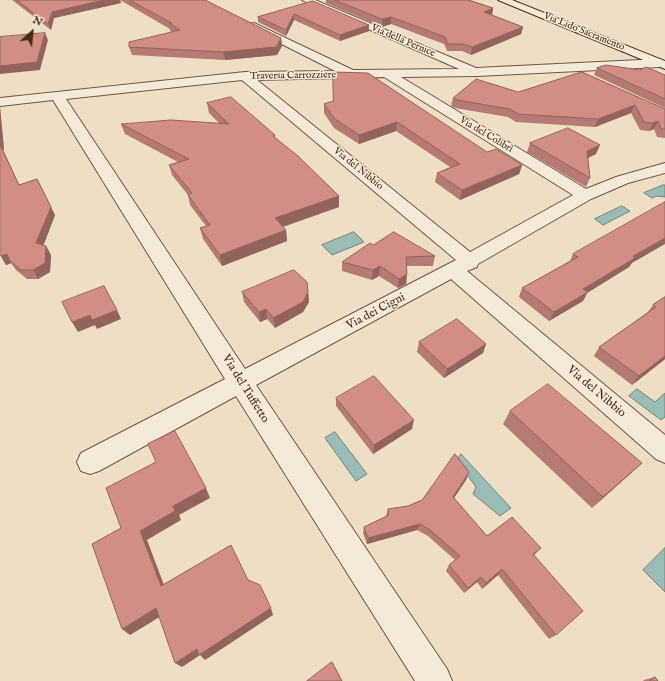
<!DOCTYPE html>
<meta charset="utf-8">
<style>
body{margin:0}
#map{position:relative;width:665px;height:681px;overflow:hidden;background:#efdec6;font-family:"IM FELL English",serif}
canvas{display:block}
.north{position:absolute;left:12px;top:12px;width:40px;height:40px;-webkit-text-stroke:3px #f5eada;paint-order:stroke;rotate:27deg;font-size:11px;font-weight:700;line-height:16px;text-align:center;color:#432a16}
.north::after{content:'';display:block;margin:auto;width:14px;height:18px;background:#432a16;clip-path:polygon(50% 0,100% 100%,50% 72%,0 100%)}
</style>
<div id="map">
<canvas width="665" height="681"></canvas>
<div class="north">N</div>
</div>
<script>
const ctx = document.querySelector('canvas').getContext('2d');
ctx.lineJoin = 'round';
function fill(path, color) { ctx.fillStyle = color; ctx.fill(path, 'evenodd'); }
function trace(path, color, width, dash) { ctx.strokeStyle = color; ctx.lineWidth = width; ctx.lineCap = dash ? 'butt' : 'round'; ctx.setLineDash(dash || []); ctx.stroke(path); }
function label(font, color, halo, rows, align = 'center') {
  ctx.font = font + ' "IM FELL English",serif'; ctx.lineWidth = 3; ctx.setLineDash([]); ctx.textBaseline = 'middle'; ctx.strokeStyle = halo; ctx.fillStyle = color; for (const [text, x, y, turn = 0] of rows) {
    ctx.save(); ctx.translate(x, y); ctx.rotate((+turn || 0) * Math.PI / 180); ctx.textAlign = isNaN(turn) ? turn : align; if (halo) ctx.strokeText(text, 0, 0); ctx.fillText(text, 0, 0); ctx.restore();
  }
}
const water = new Path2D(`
 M663,185h2v12l-8,-1 -5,2 -8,-5z
 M622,206l8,5 -27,14 -8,-6z
 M354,232l10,10 -32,13 -10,-10z
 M637,389l18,13 10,-9v24l-4,3 -32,-24z
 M335,432l32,42 -11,7 -31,-43z
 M461,454l50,54 -11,8 -27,-22 3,-7 -19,-26z
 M665,548v44l-22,-22z`);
fill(water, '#9abcb6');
trace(water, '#778276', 1);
const street = new Path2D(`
 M302,0h13l161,68 184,-9 5,3 -1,4 -4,1 -183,9 -76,1 185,112 30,-12 49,-14v10l-37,10 -37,16 -113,65 -1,3 -10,4 198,164v28l-9,-4 -205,-180 -195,106 191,284 5,12h-37l-179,-285 -137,75 -9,3 -9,-3 -4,-9 4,-9 144,-74 -172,-279 -53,6v-8l245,-26 90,-1 -85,-43 -1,-2 1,-2 4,-1 99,47 106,-1zM384,77l189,118 -103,57 -213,-172zM242,80l214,180 -211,109 -179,-270z`);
const secondary = new Path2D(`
 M498,0h14l153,61v8z`);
trace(street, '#6e5742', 2);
trace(secondary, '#432a16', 2);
fill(street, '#f5eada');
fill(secondary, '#f5eada');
fill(new Path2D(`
 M12,0h193l76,38 1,8 -5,9 -52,5 -93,-5 -3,-8 43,-15 -2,-1v-2l-50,-29 1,3 -67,15 -3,12z
 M326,0h144l23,8 -1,7 31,12 -2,7 -50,21 -9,-4h-15l-3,-7 -53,-20 -9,3 -56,-24z
 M313,1l56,30 -29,10 -46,-21 -8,16 -28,-14v-5z
 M597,68l43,2 25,5v33l-71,-33z
 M333,72l154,80 35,13 -3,9 -59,26 -25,-18 2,-9 13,-6 -54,-36 -37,13 -25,-16 -10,-15v-9l9,-3z
 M582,72l83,37v29l-8,-1 -3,-8 -5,2 -9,-1 -9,-17 -36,14 -79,-5 -8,-5 -53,-9 -4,-2 2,-8 65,-6z
 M207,103l68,32v3l64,58v11l-56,20 3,3 1,11 -65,25 -19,-27 -3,-11 6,-2 -16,-21 -2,-10 -16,-20 -3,-10 9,-3 -53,-28 -4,-10h99l-11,-11z
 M0,107l4,43h-1l16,35 36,30 -12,30 3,1 5,9 -1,17 -12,7h-11l-11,-9 -5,-7 -5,2 -5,-9z
 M530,143l66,11 -8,4 2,20 -4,9 -59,-35z
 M373,245l62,11 -2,10h-26v8l-1,10 -8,4 -19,-12 -7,4 -30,-9v-9z
 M573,254l59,9 -3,4 -42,26 -4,8 -34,20 -30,-24 3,-9 48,-27z
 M242,292h66l1,10 -6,10 -28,16 -8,-9 -7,3 -16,-20z
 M665,297v62l-33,26 -38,-29 5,-9 48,-34 6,-8z
 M419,342l67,2 -3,9 -39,25 -27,-26z
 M336,398l76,31 -39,25 -37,-48z
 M510,411l132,52 -12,11 -38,34 -89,-84z
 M469,472l-3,8 -12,18 33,38 48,18 -1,1 22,80 -7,4 -51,-64 -16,14 -5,-7 -13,11 -18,-22 3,-6 6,-5 -27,-24 -11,-6 -50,14 -4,-11 1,-6 22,-11 2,-7 20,-3 14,-6z
 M655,677l3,4h-15l1,-1z`), '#b57a73');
fill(new Path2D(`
 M104,0h16l1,3 -67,15 -3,12 -3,-6 4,-12z
 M493,8l-1,7 -8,-3z
 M294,14v6l-8,16v-6z
 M391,17v7l-9,3v-8z
 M369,25v6l-29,10v-6z
 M523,27l-2,7 -50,21 1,-8z
 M45,33l3,7 -8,30 -40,4v-8z
 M281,38l1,8 -5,9 -52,5 -2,-8z
 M635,105l-4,8 -36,14 3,-8z
 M0,107l4,43h-1l20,43 -23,-48z
 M658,121l-4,8 -5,2 4,-8z
 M397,122l-1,9 -37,13v-9z
 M600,145l-4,9 -13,6 4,-9z
 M522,165l-3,9 -59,26 2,-10z
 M37,179l18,36 -14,37 -5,-9z
 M339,196v11l-63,22 -1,-11z
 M286,230l1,11 -65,25 -2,-11z
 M665,238v6l-33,19 -3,4 -42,26 -4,8 -34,20 5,-9 29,-23 50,-33z
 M46,246l5,9 -1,17 -12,7 -5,-9z
 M7,254l4,9 -5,2 -5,-9z
 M380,266l-1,10 -7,4 1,-10z
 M407,274l-1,10 -8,4 1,-9z
 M308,292l1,10 -6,10 -28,16 -2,-10z
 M266,309l1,10 -7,3 -1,-10z
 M117,310l4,9 -24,10 -2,-4 -17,7 -6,-10 18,-7z
 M486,344l-3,9 -39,25 3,-9z
 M665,356v3l-1,1 -32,25 7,-9z
 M414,420l-2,9 -39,25 1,-9z
 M642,463l-12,11 -38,34 11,-11z
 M469,472l-3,8 -16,24 3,-7z
 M206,488l4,10 -31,17 2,5 -34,20 20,53 -6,-7 -21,-55 33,-25z
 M420,524l-3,6 -50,14 1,-6z
 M541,548l-6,6 -8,6 6,-6z
 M502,569l-4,6 -16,14 4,-6z
 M481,577l-4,5 -13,11 4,-5z
 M156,608l7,7 -33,20 -8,-6z
 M271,608l2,7 -68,45 -5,-5 -18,12 -7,-4 22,-14z`), '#93635e');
const building = new Path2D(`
 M17,0h87l-52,12 -4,12z
 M130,0h75l76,38 -5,9 -53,5 -94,-5v-5l51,-12 -11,-7h2z
 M335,0h133l25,8 -9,4 39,15 -51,20 -9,-3h-15l-3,-7 -54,-20 -9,2z
 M313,1l56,24 -29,10 -46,-21 -8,16 -28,-13z
 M45,33l-8,29 -37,4v-29z
 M606,65l34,5 6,-3 19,8v24l-68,-31z
 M333,72l35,1 119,79 9,-3 26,16 -60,25 -25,-17 23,-9 -63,-42 -38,13 -24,-16 -11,-15 9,-3z
 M582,72l83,37v20h-4l-3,-8 -5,2 -9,-1 -9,-17 -37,14 -80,-5 -8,-5 -53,-9 -4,-2 23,-19 42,13z
 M231,97l44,38 -2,1 25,20 41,40 -64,22 11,12 -66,25 -20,-27 10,-3 -22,-30 4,-2 -23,-28 20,-6 -68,-35 50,-4 58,4 -22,-21z
 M568,128l32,17 -13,6 3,27 -60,-35z
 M0,145l19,40 18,-6 14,28 -15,36 10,3 -1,17 -12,7h-12l-11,-9 -3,-7 -6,2 -1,-2z
 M665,202v36l-32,18 2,2 -52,31 5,3 -34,20 -32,-24 56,-31 -5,-3z
 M394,232l41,24 -29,1 1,17 -8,5 -19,-13 -7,4 -31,-8 28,-19 3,2z
 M294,270l13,12 1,10 -5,10 -30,16 -7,-9 -7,3 -17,-20z
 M104,286l13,24 -25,10 -2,-5 -18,7 -10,-20z
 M665,297v59l-26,20 -40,-29 57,-40 -3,-2z
 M457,319l29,25 -39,25 -28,-27z
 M374,376l40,44 -40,25 -38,-47z
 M548,384l94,79 -39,34 -93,-86z
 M175,431l31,57 -33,18 2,5 -35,20 21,55 70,-41 17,35 12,5 11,23 -72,47 -2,-6 -22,14 -19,-55 -34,21 -30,-85 29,-16 -15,-40 50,-26 -8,-18z
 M455,454l14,18 -16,25 34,39 25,-19 29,31 -8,6 50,57 -27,24 -54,-66 -16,14 -5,-6 -13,11 -19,-23 11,-9 -30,-26 -10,-6 -52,14 -4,-11 25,-12 -1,-6 20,-3 14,-6z
 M332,662l10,19h-35z
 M655,677l3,4h-8z`);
fill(building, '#d28e86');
trace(building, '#93635e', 1);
label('10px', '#432a16', '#f5eada', [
 ["Via Lido Sacramento",584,32,22],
 ["Via della Pernice",403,41,23],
 ["Traversa Carrozziere",293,76,-1],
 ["Via del Colibrì",486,135,31],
 ["Via del Nibbio",358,169,39]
]);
label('12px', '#432a16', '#f5eada', [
 ["Via dei Cigni",376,312,-28],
 ["Via del Tuffetto",245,389,58],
 ["Via del Nibbio",596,392,40]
]);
</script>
